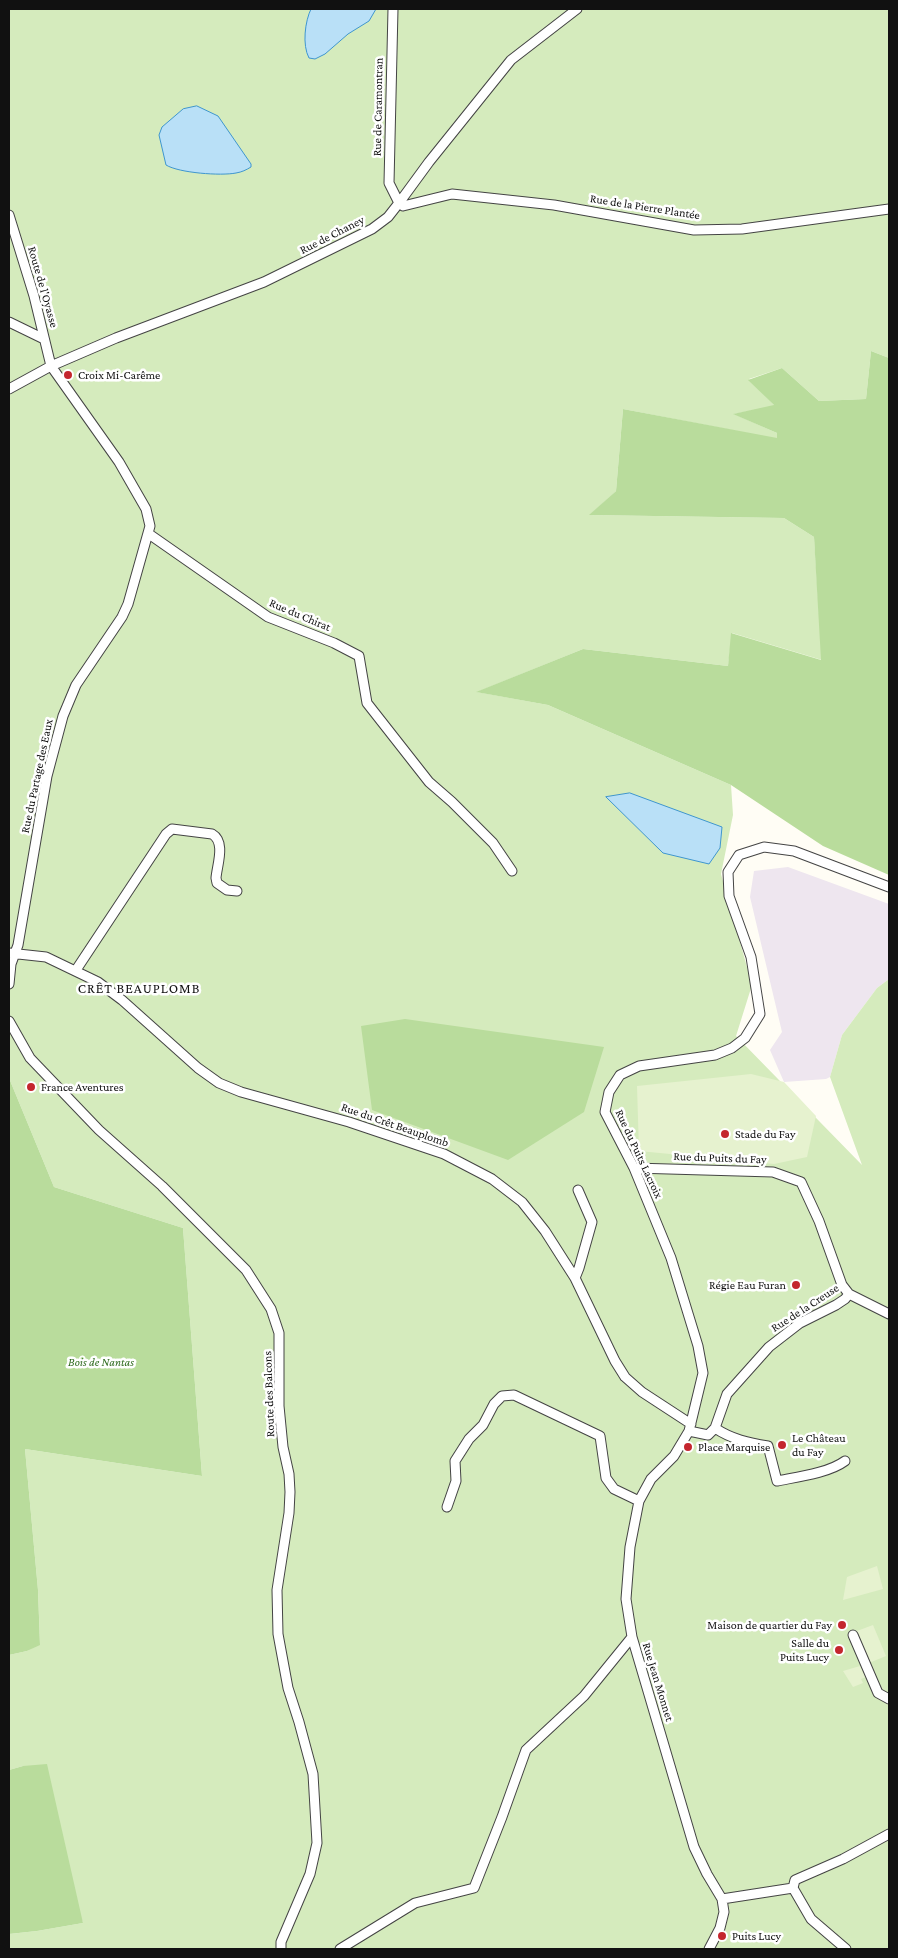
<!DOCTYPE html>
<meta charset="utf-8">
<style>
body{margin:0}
#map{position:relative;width:898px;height:1958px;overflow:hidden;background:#fffdf5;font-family:"Crimson Pro",serif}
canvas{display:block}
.frame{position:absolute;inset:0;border:10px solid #111;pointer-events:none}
</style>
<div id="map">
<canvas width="898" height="1958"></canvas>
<div class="frame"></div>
</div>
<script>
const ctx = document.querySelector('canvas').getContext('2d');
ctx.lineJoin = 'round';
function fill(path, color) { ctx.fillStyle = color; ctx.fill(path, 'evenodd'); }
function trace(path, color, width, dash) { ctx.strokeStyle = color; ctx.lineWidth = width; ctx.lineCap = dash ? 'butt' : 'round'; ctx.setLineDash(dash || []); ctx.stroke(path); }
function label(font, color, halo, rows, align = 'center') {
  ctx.font = font + ' "Crimson Pro",serif'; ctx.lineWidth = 5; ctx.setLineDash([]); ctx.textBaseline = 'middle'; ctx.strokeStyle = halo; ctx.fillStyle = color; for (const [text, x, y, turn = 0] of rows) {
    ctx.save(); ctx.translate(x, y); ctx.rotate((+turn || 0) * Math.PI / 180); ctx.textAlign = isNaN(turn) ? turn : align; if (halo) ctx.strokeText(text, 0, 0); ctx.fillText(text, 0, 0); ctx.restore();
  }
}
fill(new Path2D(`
 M788,867l101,37v75l-12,9 -35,47 -12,42 -4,2 -42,3 -14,-32 12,-18 -32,-135 4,-26z`), '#eee6ef');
fill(new Path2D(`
 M9,9h880v349l-18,-7 -5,48 -47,2 -37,-33 -33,11 26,27 -41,8 43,19 1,6 -155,-30 -7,82 -26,24 194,3 30,19 8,123 -90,-27 -4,33 -145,-17 -106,43 71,13 183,80 2,30 -12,59 31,111 -16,51 126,129 -32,-88 12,-42 35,-47 12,-9v970h-880v-15l28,-3 46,-8 -60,-157 -14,4v-115l18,-4 13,-7 -2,-54 -13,-141 177,27 -19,-248 -129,-41 -45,-109z`), '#d5ebbd');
fill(new Path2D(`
 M871,351l18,7v517l-66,-29 -92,-61 -183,-80 -72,-13 107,-43 145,17 3,-33 90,27 -7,-123 -30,-19 -195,-3 27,-24 7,-82 154,29v-5l-44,-19 41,-9 -26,-25 34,-12 37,33 47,-2z
 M405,1019l199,28 -20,65 -76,48 -136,-50 -11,-84z
 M9,1078l45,109 129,41 19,248 -177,-27 13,141 2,55 -13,6 -18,4z
 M47,1764l36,159 -46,8 -28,3v-164l14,-4z`), '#b9dc9c');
fill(new Path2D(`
 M751,1074l33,8 32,34 -9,41 -33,7 -135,-13 -2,-65z
 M877,1566l6,23 -40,11 4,-23z
 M873,1625l13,31 -17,7 -12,-28v-4z
 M860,1666l6,11 -5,2 2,4 -10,4 -10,-16z`), '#e6f2cf');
const water = new Path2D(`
 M311,9h65l-7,12 -21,13 -23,20 -10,5 -6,-1c-7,-13 -4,-37 2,-49z
 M197,106l21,10 33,48v3c-5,3 -9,5 -15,6 -15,3 -57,0 -70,-8l-7,-30 3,-8 21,-18z
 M630,793l92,34 -2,21 -11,16 -46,-11 -57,-56z`);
fill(water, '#b9e0f7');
trace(water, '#3f96cf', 1);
const minor = new Path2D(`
 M393,9l-4,174 10,20
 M399,203l4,3 49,-12 102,11 140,25 48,-1 147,-20
 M9,215l25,81 17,70 68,96 27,47 4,17 -22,78 -6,13 -46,68 -13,31 -16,60 -29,169 -7,19 -2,20
 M9,322l35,17
 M9,389l42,-23 65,-28 148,-56 108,-53 16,-12 11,-14 30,-41 82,-102 66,-51
 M149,534l119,83 66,26 25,13 8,47 62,79 23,20 41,41 19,28
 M9,953l37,4 52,25 24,18 76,68 21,15 22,9 108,30 95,32 48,25 30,23 23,29 30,47 40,83 10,16 17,15 49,32
 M76,970l90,-136 6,-5 40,5c14,8 5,31 4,44l1,5 10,7 10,1
 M9,1021l21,37 69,72 63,56 84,84 25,39 8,24v73l4,41 6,27 1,18 -1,21 -12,77 1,44 10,54 11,34 14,52 4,69 -7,31 -29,68v7
 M634,1168l139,4 28,10 18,39 23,64 7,9
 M575,1278l4,-10 13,-46 -14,-32
 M715,1428c16,11 34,15 53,18l9,35c20,-4 52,-8 68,-20
 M689,1431l19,4 7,-7 12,-34 42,-47 31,-24 36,-18 9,-6 4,-5 40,20
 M447,1507l9,-26 -1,-20 14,-22 14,-14 11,-21 8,-8 12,-1 86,41 6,42 8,11 25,12
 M853,1635l25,58 11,6
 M793,1888l2,-8 48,-21 46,-25
 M793,1888l18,31 35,30
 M722,1899l71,-11
 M340,1949l75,-46 59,-15 28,-71 24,-67 58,-54 48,-59
 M709,1949l11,-21 4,-16 -2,-13 -15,-25 -13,-27 -62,-210 -6,-38 4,-52 9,-46 12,-22 23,-23 15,-25 14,-58 -5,-27 -27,-88 -37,-90 -29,-56 4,-20 11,-17 19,-9 76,-11 17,-7 13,-10 15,-24 -9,-57 -22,-61 -1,-24 11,-17 25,-8 30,4 95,36`);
trace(minor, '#444', 11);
trace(minor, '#fff', 9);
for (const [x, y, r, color] of [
 [68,375,5,"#c4262e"],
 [31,1087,5,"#c4262e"],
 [725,1134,5,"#c4262e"],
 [796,1285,5,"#c4262e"],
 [782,1445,5,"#c4262e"],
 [688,1447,5,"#c4262e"],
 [842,1625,5,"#c4262e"],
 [839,1650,5,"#c4262e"],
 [722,1936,5,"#c4262e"]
]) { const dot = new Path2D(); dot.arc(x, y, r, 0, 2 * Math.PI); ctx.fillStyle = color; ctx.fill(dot); trace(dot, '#fff', 2); }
label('12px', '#111', '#fff', [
 ["Rue de Caramontran",378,107,-89],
 ["Rue de la Pierre Plantée",645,207,9],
 ["Rue de Chaney",332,235,-27],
 ["Route de l'Oyasse",43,287,74],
 ["Rue du Chirat",300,615,23],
 ["Rue du Partage des Eaux",37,776,-78],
 ["Rue du Crêt Beauplomb",395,1125,19],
 ["Rue du Puits Lacroix",639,1154,65],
 ["Rue du Puits du Fay",720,1158,2],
 ["Rue de la Creuse",805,1308,-33],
 ["Route des Balcons",269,1394,-92],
 ["Rue Jean Monnet",658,1682,73]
]);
label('12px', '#111', '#fff', [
 ["Croix Mi-Carême",78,375],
 ["France Aventures",41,1087],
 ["Stade du Fay",735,1134],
 ["Régie Eau Furan",786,1285,"right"],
 ["Le Château",792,1438],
 ["du Fay",792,1452],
 ["Place Marquise",698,1447],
 ["Maison de quartier du Fay",832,1625,"right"],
 ["Salle du",829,1643,"right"],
 ["Puits Lucy",829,1657,"right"],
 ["Puits Lucy",732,1936]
], 'left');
label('italic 12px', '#2f6b1f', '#fff', [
 ["Bois de Nantas",101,1362]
]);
ctx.letterSpacing = '1px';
label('14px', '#111', '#fff', [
 ["CRÊT BEAUPLOMB",139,989]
]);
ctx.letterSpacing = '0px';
</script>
